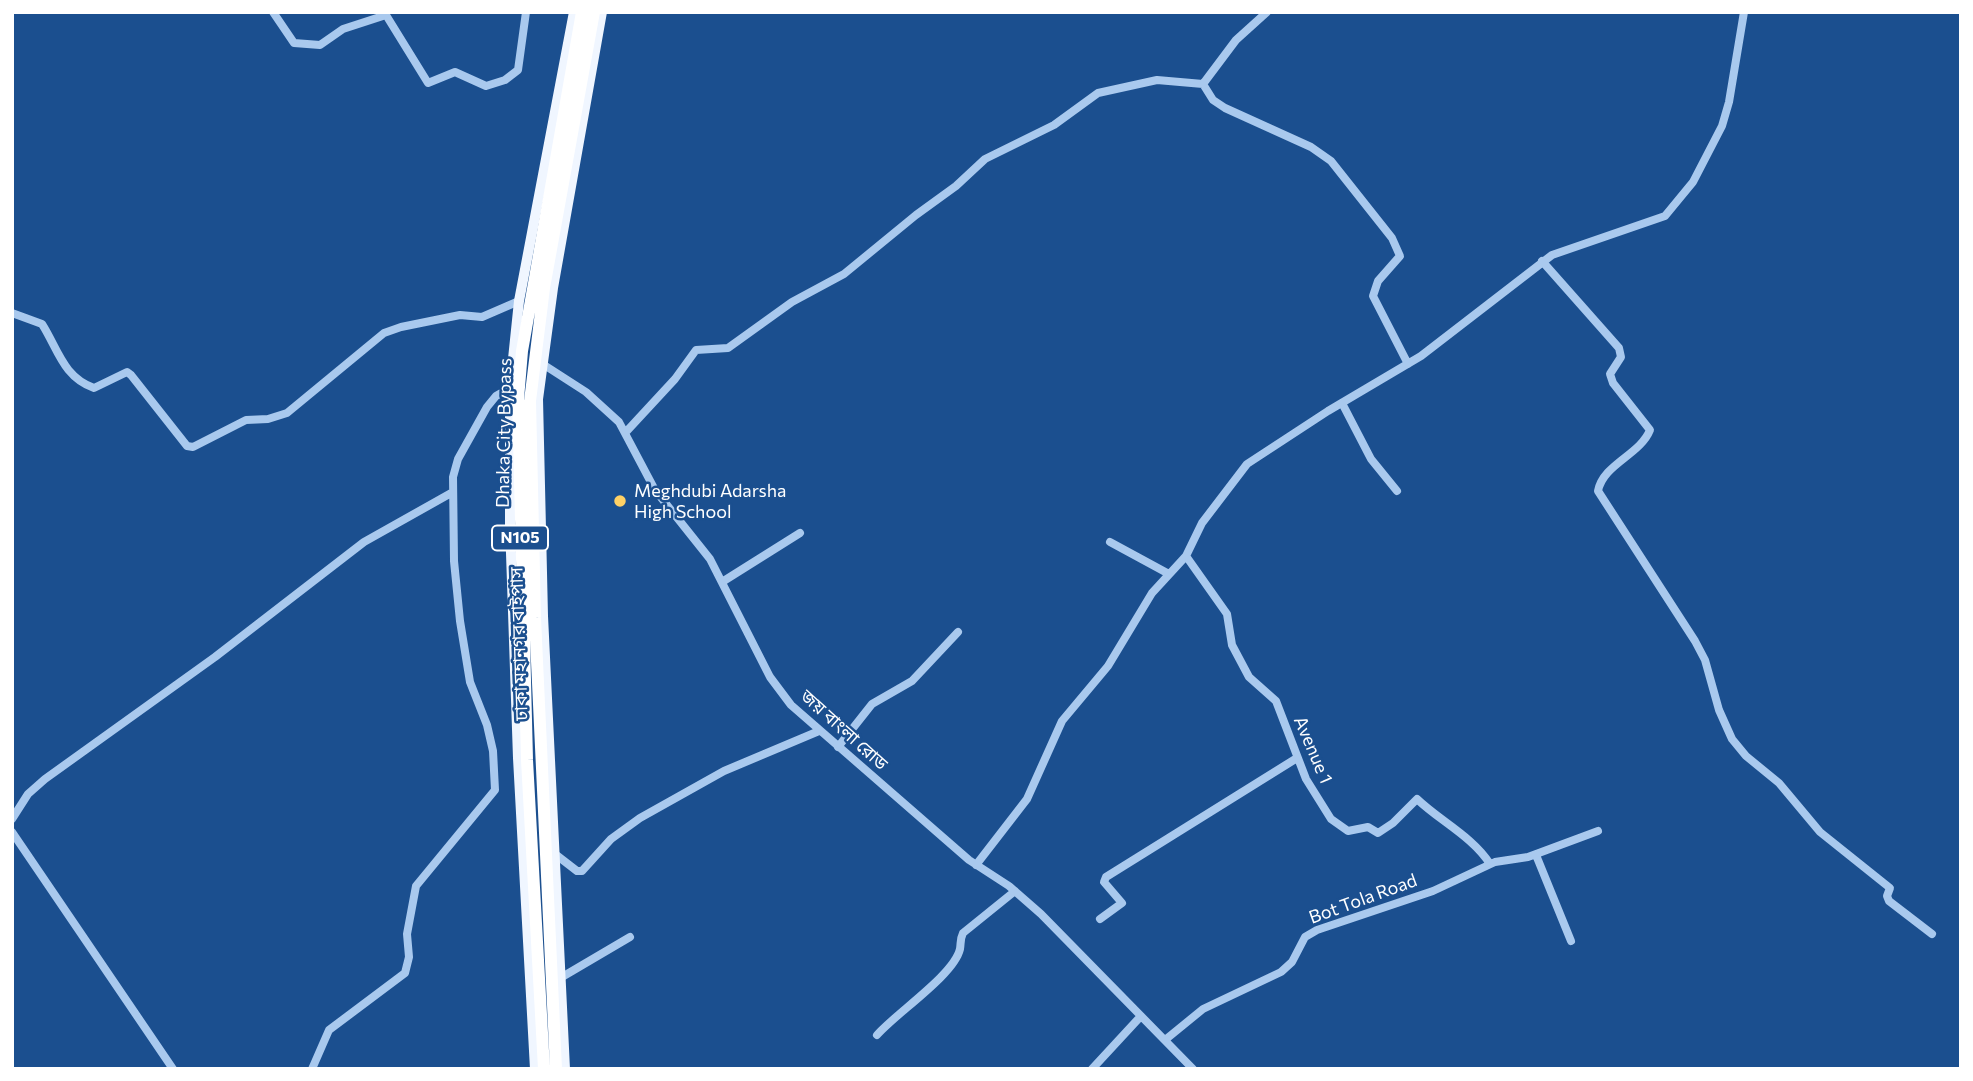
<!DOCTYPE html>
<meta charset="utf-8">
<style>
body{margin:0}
#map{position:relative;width:1973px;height:1081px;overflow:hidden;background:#1b4f8f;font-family:Commissioner,sans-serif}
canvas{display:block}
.frame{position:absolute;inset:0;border:14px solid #fff;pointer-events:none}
</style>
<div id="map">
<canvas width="1973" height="1081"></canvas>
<div class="frame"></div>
</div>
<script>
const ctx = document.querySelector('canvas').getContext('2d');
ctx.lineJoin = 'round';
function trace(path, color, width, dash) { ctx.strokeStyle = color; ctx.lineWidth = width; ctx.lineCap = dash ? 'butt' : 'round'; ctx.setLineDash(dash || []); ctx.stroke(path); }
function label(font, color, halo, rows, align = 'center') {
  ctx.font = font + ' Commissioner,"Noto Sans Bengali",sans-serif'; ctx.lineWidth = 5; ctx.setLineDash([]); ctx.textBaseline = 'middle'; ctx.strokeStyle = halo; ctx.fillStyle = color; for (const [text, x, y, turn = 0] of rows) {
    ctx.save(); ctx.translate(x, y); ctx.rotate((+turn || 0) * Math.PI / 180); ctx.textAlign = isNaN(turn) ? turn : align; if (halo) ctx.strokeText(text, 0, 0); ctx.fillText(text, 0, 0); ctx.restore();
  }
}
trace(new Path2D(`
 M273,12l21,31 26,2 23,-16 43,-14 42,68 27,-11 31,14 19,-6 13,-10 8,-58
 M1203,84l10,16 12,8 86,39 20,14 61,77 8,18 -22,25 -5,15 35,68
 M1542,261l77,87 2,9 -11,17 3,9 37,47c-10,25 -47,34 -52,61l97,150 10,19 14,50 13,29 14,17 33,27 41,49 70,56 -3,8 2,5 43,33
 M12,313l30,11c16,25 21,53 52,64l33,-16 4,3 56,71 6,1 53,-27 22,-1 19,-6 97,-80 17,-6 59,-12 22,2 37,-16
 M541,363l45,29 33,30 36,68 55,69 60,118 21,28 178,155 40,26 32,28 152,155
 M1343,405l28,54 26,32
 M625,433l50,-54 21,-29 32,-2 64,-46 52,-28 72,-59 40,-29 29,-27 69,-34 44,-32 59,-13 46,4 33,-44 31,-28
 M1110,542l59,32
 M1186,556l41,58 5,31 17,32 27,24 30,78 25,40 17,12 20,-4 10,6 15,-10 24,-24c23,22 56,38 73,65
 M722,582l78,-49
 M838,747l34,-43 40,-23 46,-49
 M12,819l16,-25 17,-15 170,-122 149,-115 89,-50
 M12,832l161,237
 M555,854l22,17h5l29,-32 29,-21 84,-47 95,-40
 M1536,855l35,86
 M976,865l51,-66 35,-78 46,-55 44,-73 34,-37 16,-33 45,-59 81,-53 93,-55 131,-101 113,-39 28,-34 29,-56 7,-24 15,-90
 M1100,919l22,-16 -18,-21 2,-5 191,-119
 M562,977l68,-40
 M877,1035c19,-22 77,-60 83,-86 1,-6 0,-10 3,-16l52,-42
 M1165,1040l38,-31 78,-37 11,-10 13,-25 12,-7 116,-39 62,-29 33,-5 70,-26
 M312,1069l17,-39 76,-57 4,-16 -2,-23 9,-48 79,-96 -2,-39 -6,-26 -17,-43 -10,-61 -6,-60 -1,-84 5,-18 29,-52 9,-11 14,-8
 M1092,1069l49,-53`), '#a9c9ee', 8);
trace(new Path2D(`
 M535,1069l-17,-311 -8,-234v-136l9,-87 55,-289
 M565,1069l-22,-453 -5,-217 15,-111 49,-276`), '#f0f6ff', 10);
trace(new Path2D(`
 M544,1069l-17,-309 -9,-361 4,-48 60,-339
 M556,1069l-21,-451 -5,-217 14,-113 50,-276`), '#fff', 12);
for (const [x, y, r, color] of [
 [620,501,7,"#ffd166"]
]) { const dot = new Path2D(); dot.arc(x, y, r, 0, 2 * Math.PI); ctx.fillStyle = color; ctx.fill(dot); trace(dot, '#1b4f8f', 2.5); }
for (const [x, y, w] of [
 [520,538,56]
]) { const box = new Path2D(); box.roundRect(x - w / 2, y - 12.5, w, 25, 5); ctx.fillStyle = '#1b4f8f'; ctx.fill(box); trace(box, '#fff', 2); }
label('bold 16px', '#fff', null, [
 ["N105",520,538]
]);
label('18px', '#fff', '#1b4f8f', [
 ["Dhaka City Bypass",504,433,-89],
 ["ঢাকা মহানগর বাইপাস",519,644,-92],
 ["জয় বাংলা রোড",844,730,42],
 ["Avenue 1",1313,750,67],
 ["Bot Tola Road",1363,899,-20]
]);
label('18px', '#fff', '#1b4f8f', [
 ["Meghdubi Adarsha",634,491],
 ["High School",634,512]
], 'left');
</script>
